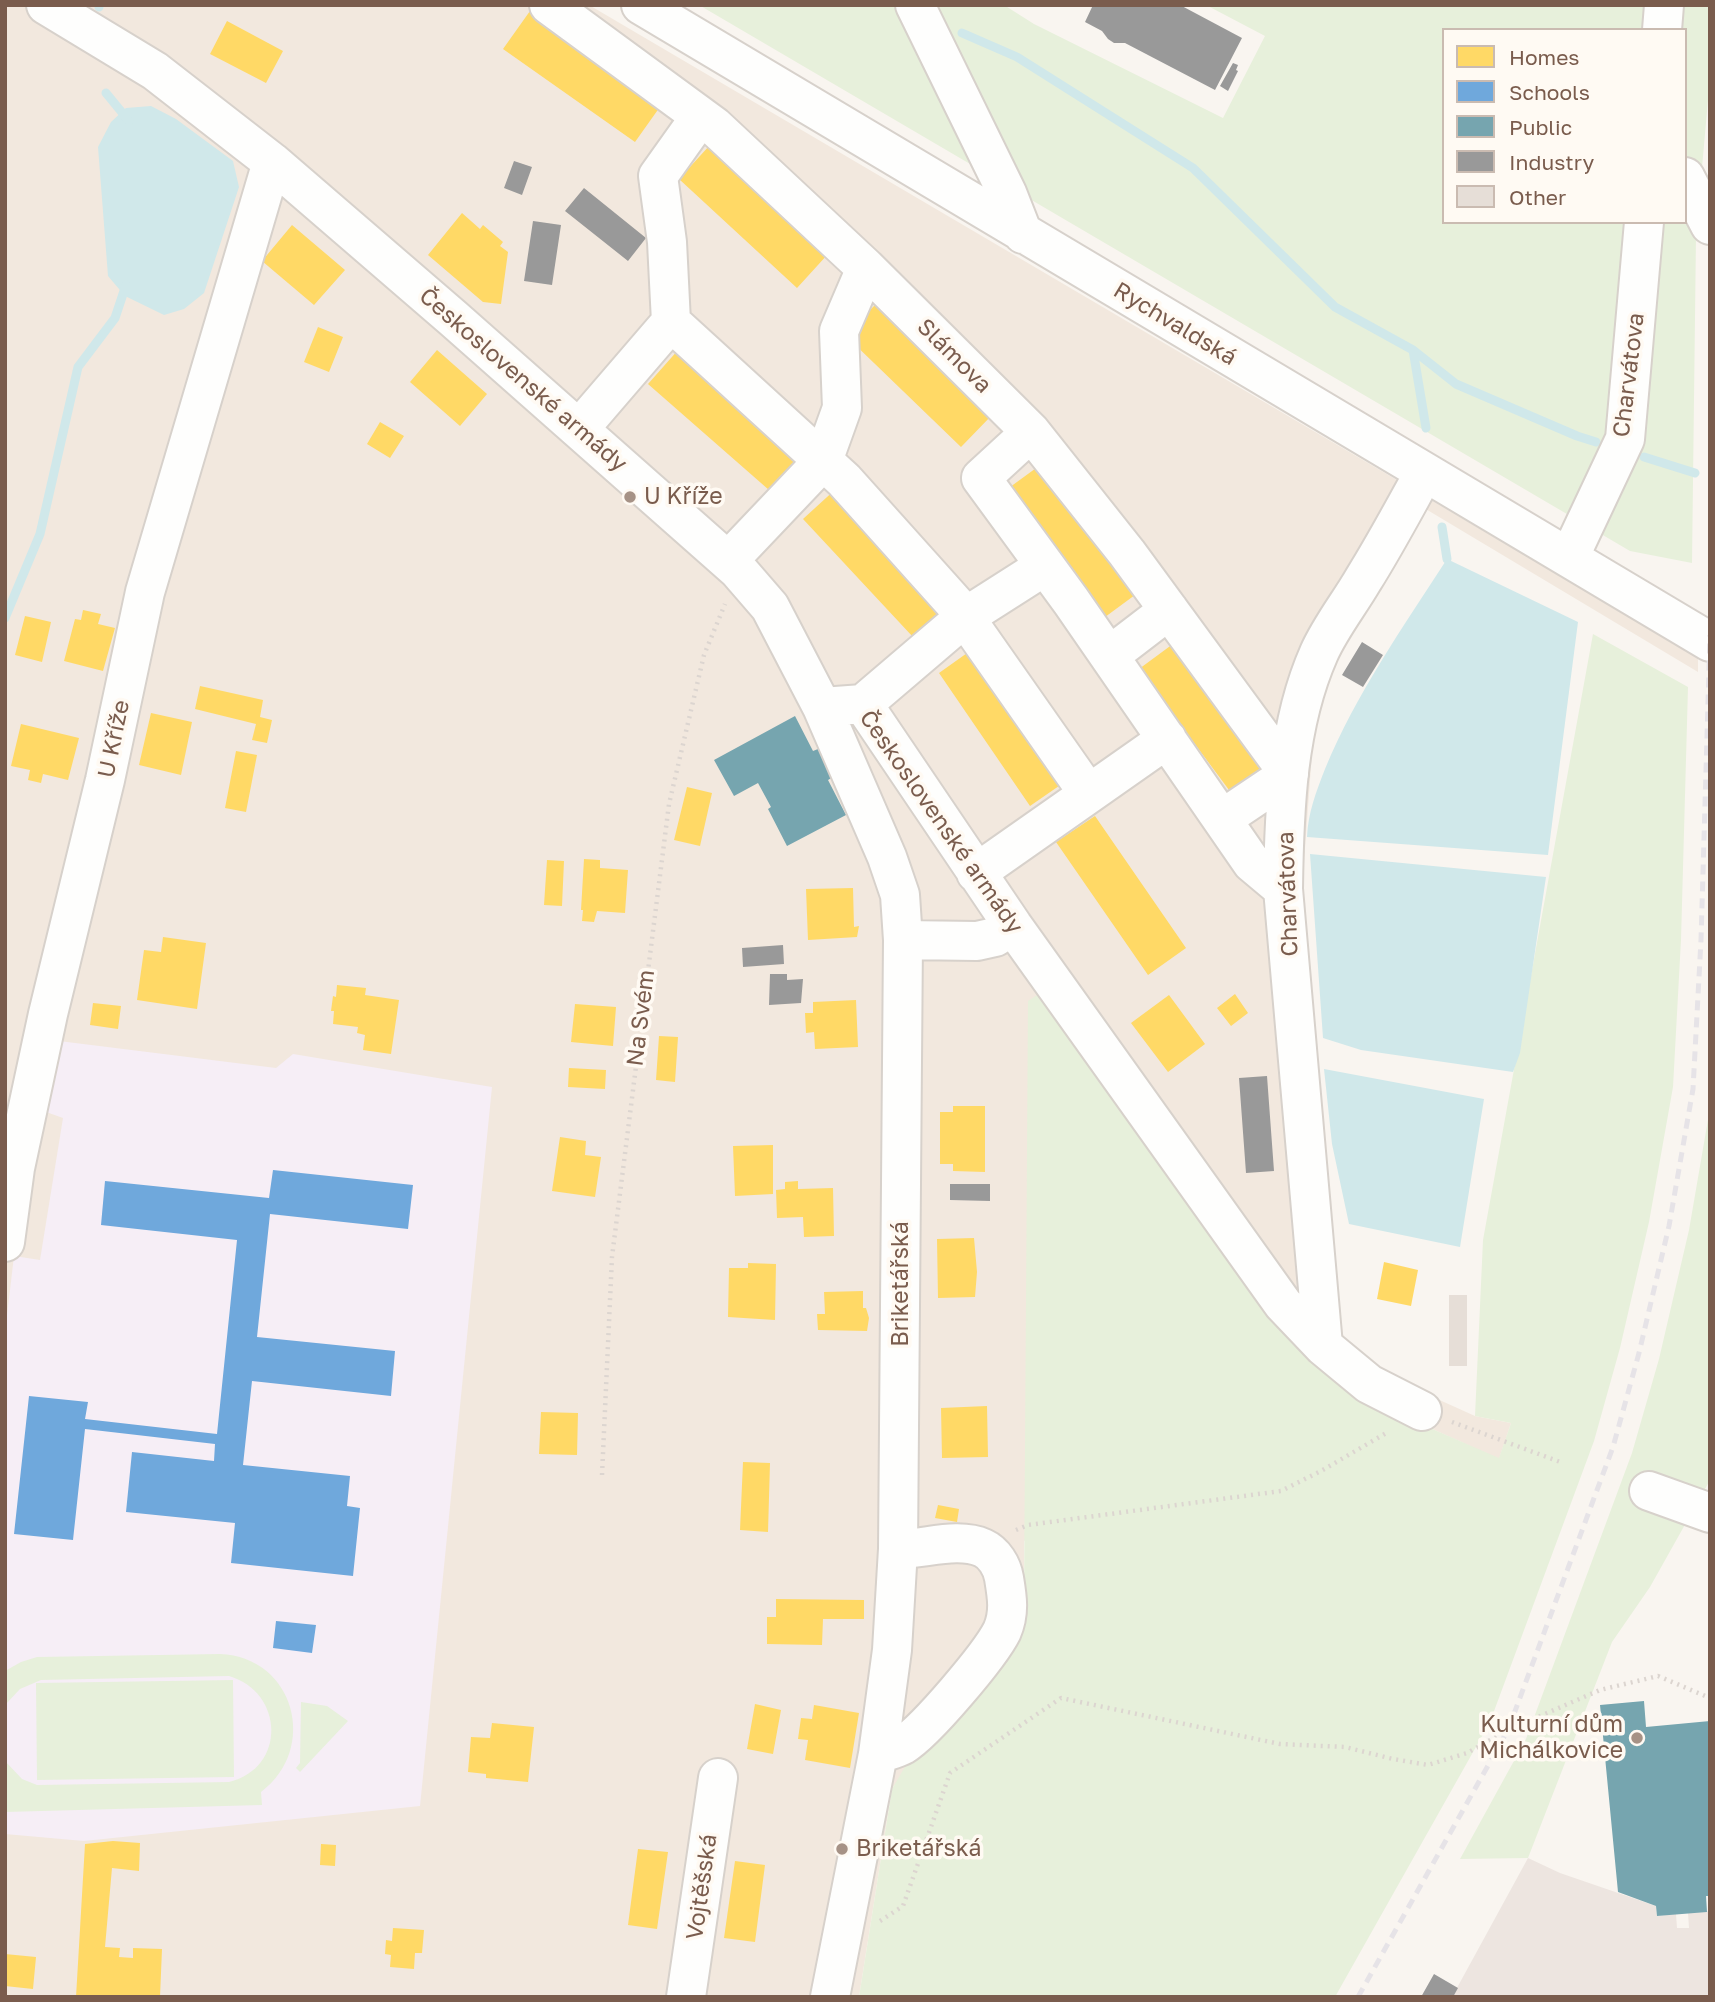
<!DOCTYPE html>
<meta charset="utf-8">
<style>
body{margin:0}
#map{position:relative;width:1715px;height:2002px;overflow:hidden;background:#f9f5f0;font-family:"Golos Text",sans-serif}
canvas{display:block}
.frame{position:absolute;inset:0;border:7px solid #7a5c4d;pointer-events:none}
.legend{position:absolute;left:1442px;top:28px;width:245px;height:196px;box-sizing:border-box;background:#fffaf3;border:2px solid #cabbb1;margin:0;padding:9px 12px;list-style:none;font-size:21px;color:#7a5c4d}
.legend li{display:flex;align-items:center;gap:14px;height:35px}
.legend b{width:35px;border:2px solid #cabbb1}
</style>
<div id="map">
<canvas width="1715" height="2002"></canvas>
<div class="frame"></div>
<ul class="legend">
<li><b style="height:19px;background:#ffd966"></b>Homes</li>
<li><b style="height:19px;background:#6fa8dc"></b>Schools</li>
<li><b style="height:19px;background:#76a5af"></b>Public</li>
<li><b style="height:19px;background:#999"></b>Industry</li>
<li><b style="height:19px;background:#e6ded7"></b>Other</li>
</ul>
</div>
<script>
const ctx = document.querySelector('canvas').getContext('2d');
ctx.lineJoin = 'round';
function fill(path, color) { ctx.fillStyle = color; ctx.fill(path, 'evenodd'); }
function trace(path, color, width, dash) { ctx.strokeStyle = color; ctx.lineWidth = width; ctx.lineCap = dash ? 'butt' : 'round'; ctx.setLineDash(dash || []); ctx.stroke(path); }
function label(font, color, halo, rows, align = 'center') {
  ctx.font = font + ' "Golos Text",sans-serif'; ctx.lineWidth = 7; ctx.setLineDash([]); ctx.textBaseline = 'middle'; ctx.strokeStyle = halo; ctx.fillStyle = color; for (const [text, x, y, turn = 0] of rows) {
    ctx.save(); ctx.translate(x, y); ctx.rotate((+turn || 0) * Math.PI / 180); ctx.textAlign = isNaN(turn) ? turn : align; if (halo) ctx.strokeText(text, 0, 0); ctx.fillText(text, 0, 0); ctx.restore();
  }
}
fill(new Path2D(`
 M5,5h584l1109,652v15l-279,-167 -102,180 -15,204 21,335 23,126 27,20 102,46 36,7 -12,36 -69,-31 -406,113v57l-132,191 -33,208h-854z`), '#f2e8de');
fill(new Path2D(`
 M1528,1858l32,15 96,33 1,10 19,-2 1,14h12l-1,-15 22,-2v86h-258z`), '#ede5e0');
fill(new Path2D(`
 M51,1040l225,28 17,-14 199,33 -72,719 -336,35 -79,-7v-502l9,-76 26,4 23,-142 -28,-10z`), '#f6eef6');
fill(new Path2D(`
 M699,5h305l30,19 189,94 42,-82 -59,-31h504v72l-14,159 -4,327 -62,-12zM1444,30h241v192h-241z
 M1593,634l95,53 -7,253 -8,147 -24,135 -29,126 -26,93 -104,281 -155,275h-476l33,-208 21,-36 111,-155 4,-597 17,-11 246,344 139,94 69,30 12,-35 -36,-7 8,-176z
 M1710,1108v372l-60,107 -38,55 -84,216 -68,1 66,-120 106,-286 27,-94 30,-129z
 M220,1654c75,3 99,95 41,138l1,13 -257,7v-51l17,18 15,6 192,-3c58,-14 55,-90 0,-106l-188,4 -21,9 -15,16v-34l16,-9 16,-5z
 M233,1680l1,97 -197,3 -1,-97z
 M301,1702l26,4 21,15 -48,51 -4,-4 4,-5z`), '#e7f0db');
fill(new Path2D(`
 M151,106l25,13 57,42 6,26 -35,106 -20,16 -20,6 -39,-19 -17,-20 -10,-129 13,-25 15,-14z
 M1447,559l131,63 -30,233 -241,-18c1,-24 9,-45 18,-68 31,-75 78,-142 122,-210z
 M1310,854l236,23 -26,176 -7,19 -152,-22 -38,-12z
 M1324,1069l160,30 -24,148 -111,-23 -17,-80z`), '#d0e8ea');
fill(new Path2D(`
 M530,11l132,93 -27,38 -132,-93z
 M227,21l56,30 -17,32 -56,-29z
 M710,145l118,109 -31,34 -118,-109z
 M462,213l18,16 3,-4 20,17 -3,4 8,6 -7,52 -18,-2 -55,-47z
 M292,225l53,45 -31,35 -52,-44z
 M878,302l115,112 -32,33 -116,-112z
 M318,327l25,10 -14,35 -25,-10z
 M679,349l121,106 -31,35 -121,-106z
 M437,350l50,44 -27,32 -50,-44z
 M380,422l24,14 -14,22 -23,-14z
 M1043,463l96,129 -38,28 -95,-130z
 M838,487l109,119 -34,31 -110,-118z
 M83,610l18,4 -3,10 17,4 -12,43 -39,-10 11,-42 6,1z
 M25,616l26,6 -9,40 -27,-7z
 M1177,641l95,130 -37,27 -96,-129z
 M977,646l92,133 -39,27 -91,-133z
 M200,686l63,14 -3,17 12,3 -5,23 -15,-3 4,-16 -61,-15z
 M151,713l41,9 -11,53 -42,-10z
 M21,724l58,14 -11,42 -25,-6 -2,9 -13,-3 2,-10 -19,-4z
 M236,751l21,4 -11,57 -21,-4z
 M687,787l25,6 -12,53 -26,-6z
 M1095,816l91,132 -38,27 -92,-133z
 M584,859l16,1v8l28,2 -3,43 -28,-2 -3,11 -12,-1 1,-11h-2z
 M547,860l17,1 -2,45 -18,-1z
 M853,888l1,39 5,-1 -2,11 -49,3 -2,-51z
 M163,937l43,6 -9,66 -60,-9 7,-50 17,2z
 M337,985l29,3 -1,7 34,5 -8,54 -28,-4 2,-15 -8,-2 1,-6 -25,-3 1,-13h-3l2,-15 3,1z
 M1235,994l13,19 -17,13 -14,-18z
 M1169,995l36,49 -37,28 -37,-49z
 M856,1000l2,47 -43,2 -1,-17 -8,1 -1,-20h8v-11z
 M93,1003l28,3 -3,23 -28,-4z
 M575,1004l41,3 -3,39 -42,-4z
 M659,1036l19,1 -3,45 -19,-2z
 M569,1068l37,2 -1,19 -37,-2z
 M953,1106h32v66l-32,-1v-7h-13v-52h13z
 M560,1137l26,4 -1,14 16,2 -6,40 -43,-6z
 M773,1145v49l-38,2 -2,-50z
 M798,1181v8l35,-1 1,48 -30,1 -1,-20 -26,1 -1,-28 9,-1v-7z
 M974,1238l3,34 -2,25 -37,1 -1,-59z
 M1384,1262l34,8 -7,36 -34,-7z
 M748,1263l28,1 -1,56 -47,-3 1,-49h19z
 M863,1291v17h3l3,10 -2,13 -49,-1 -1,-16h8l-1,-22z
 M987,1406l1,51 -46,1 -1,-50z
 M541,1412l37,1 -1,42 -38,-1z
 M743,1462l27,1 -2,69 -28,-2z
 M938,1505l21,4 -2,13 -22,-4z
 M776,1599l88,1v19h-41l-1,26 -55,-1v-27h9z
 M755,1704l26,6 -8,44 -26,-5z
 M814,1705l45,8 -9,55 -45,-8 3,-20 -10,-1 3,-21 11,1z
 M492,1723l42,4 -6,55 -42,-4v-4l-18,-2 3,-35 19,1z
 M113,1841l27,2 -1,28 -27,-3 -7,79 15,1 -1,9 14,1v-10l29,1 -2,48h-84l9,-153z
 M321,1844l15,1 -1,21 -15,-1z
 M638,1849l30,3 -11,77 -29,-4z
 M735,1861l30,4 -10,77 -31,-4z
 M393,1928l31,2 -2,23h-7l-1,16 -24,-2 1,-12 -6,-1 1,-14 6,1z
 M5,1954l31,3 -3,32 -28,-3z`), '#ffd966');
fill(new Path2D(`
 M273,1170l140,15 -5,44 -138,-15 -13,123 138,14 -4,45 -139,-15 -9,84 107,11 -3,30 13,2 -7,68 -122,-13 4,-40 -109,-11 6,-60 82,9 1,-17 -130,-15 -12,111 -59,-6 15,-138 59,6 -3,17 132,15 20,-194 -136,-15 4,-44 164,17z
 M276,1621l40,4 -4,28 -39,-5z`), '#6fa8dc');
fill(new Path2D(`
 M795,716l18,35 5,-2 15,28 -5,3 18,35 -59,31 -19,-37 3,-2 -13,-24 -24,13 -20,-36z
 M1644,1701l2,26 64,-6v175h-4l1,16 -50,4 -1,-10 -38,-14 -18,-187z`), '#76a5af');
fill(new Path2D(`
 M1093,5h87l62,33 -27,52 -90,-47h-11l-6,-4 -6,-8 -17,-9z
 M1233,63l5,2 -2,5 2,1 -10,20 -8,-5z
 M514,161l18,6 -10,28 -18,-7z
 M584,188l62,50 -18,23 -63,-50z
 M533,221l28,4 -9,60 -28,-4z
 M1362,642l21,13 -20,32 -21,-12z
 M783,945l1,19 -41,3 -1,-19z
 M770,974h17v6l16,-1 -2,24 -32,2z
 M1267,1076l7,95 -28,2 -7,-95z
 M950,1184h40v17l-40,-1z
 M1434,1974l24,14 -5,9h-32z`), '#999');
trace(new Path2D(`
 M99,5v2
 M962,33l55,24 176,111 142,139 78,43 43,34 121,52 19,6
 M106,93l23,28
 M1413,350l13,78
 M1644,457l51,16
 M1442,527l5,32
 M5,618l35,-84 38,-167 37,-49 11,-33`), '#d0e8ea', 9);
fill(new Path2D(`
 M1449,1295h18v71h-18z`), '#e6ded7');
const minor = new Path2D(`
 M46,5l109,66 117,91 182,157 284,251 32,37 52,100 65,150 13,38 3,45 -5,609 -6,101 -14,104 -48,243
 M549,5l165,121 152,142 165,164 96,121 162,221 -67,45
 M641,5l1069,637
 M915,5l92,188 16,41
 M1662,30l2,-25
 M1685,177l25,48
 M671,322l-4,-80 -9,-66 42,-59
 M579,429l92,-107 173,158 113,126 131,187
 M1031,432l-50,46 90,123 181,262 31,26
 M1569,558l56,-119 19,-217
 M728,561l95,-100 19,-53 -3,-77 27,-63
 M1109,656l60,-46
 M863,704l102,-87 80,-51
 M822,707l41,-3 150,222 270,378 40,42 46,38 53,27
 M976,873l191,-134
 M903,940l74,1 18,-4 18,-11
 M5,1242l10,-74 33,-154 57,-234 40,-188 127,-430
 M1323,1346l-40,-457c1,-78 4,-164 36,-236 11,-25 30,-49 44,-73 22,-35 41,-71 61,-107
 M1649,1491l61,22
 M878,1754c8,-3 18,-5 25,-9 23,-14 87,-90 99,-114 8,-18 5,-35 2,-53 -2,-12 -10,-25 -21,-30 -25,-11 -58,1 -85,1
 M686,1997l32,-219`);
trace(minor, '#d7d1cb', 42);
trace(new Path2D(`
 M1452,1422l111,41
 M602,1475l10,-218 57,-453 35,-149 21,-51
 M1016,1530l12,-5 253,-34 40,-20 67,-39
 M880,1921l23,-15 47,-133 111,-75 219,46 65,3 48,12 35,6 39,-12 41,-23 92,-40 58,-14 52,22`), '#dcd5d0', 4.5, [2, 5]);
trace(minor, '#fefefd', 38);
trace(new Path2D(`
 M1358,1997l150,-267 105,-283 26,-94 30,-127 24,-137 8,-149 9,-305`), '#e6e3e7', 5, [10, 7]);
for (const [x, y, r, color] of [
 [630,497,7,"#a69286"],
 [1637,1738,7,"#a69286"],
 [842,1849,7,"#a69286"]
]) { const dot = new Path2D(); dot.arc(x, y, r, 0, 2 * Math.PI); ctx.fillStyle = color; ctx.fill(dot); trace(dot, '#fffaf3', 2.5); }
label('23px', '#7a5c4d', '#fffaf3', [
 ["Rychvaldská",1175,324,31],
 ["Slámova",954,356,45],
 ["Charvátova",1629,375,-83],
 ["Československé armády",523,380,41],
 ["U Kříže",114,739,-78],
 ["Československé armády",941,822,55],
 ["Charvátova",1288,894,-92],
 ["Na Svém",641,1018,-83],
 ["Briketářská",901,1284,-90],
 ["Vojtěšská",702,1887,-82]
]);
label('23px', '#7a5c4d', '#fffaf3', [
 ["U Kříže",644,497],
 ["Kulturní dům",1623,1725,"right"],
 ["Michálkovice",1623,1751,"right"],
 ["Briketářská",856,1849]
], 'left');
</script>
